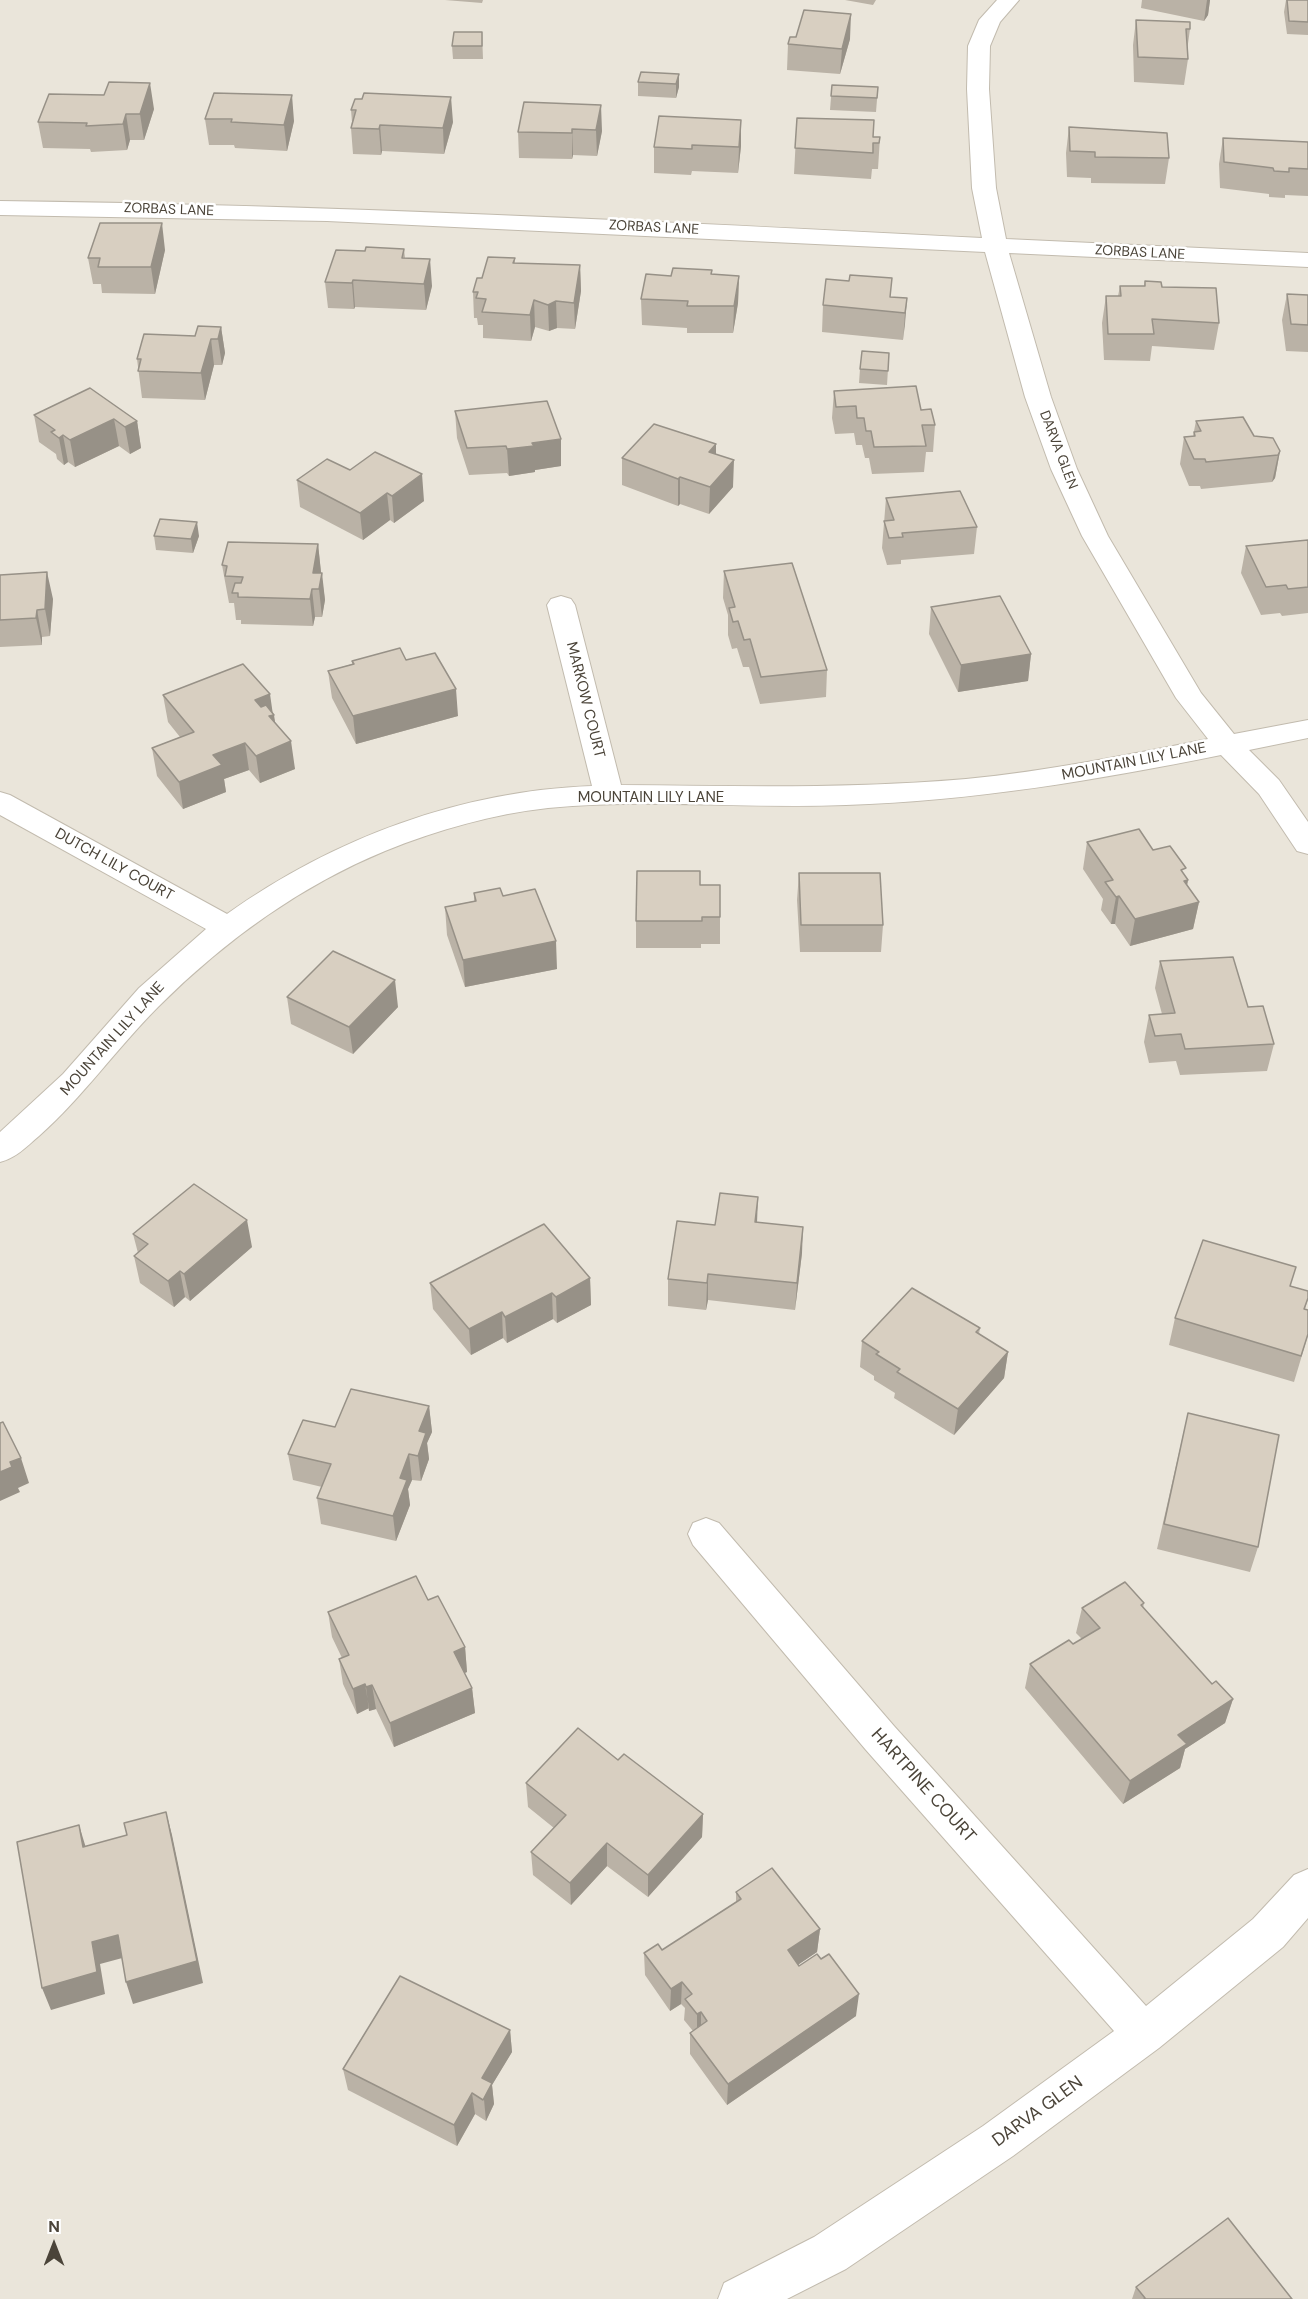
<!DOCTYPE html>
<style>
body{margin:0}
#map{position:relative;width:1308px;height:2299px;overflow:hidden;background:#f6f3ec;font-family:"DM Sans",sans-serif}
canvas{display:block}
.north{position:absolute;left:24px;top:2215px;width:60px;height:60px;-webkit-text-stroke:4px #fff;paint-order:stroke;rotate:0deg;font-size:16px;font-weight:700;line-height:24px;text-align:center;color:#4b4439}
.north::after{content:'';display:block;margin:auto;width:21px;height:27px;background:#4b4439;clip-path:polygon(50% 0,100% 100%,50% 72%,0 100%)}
</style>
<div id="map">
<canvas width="1308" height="2299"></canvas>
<div class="north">N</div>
</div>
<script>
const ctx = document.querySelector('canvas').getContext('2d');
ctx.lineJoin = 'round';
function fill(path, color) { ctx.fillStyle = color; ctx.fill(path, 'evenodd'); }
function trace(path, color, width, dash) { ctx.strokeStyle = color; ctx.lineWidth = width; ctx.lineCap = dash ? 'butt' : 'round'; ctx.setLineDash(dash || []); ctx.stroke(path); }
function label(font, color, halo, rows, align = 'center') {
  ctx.font = font + ' "DM Sans",sans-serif'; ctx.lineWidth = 5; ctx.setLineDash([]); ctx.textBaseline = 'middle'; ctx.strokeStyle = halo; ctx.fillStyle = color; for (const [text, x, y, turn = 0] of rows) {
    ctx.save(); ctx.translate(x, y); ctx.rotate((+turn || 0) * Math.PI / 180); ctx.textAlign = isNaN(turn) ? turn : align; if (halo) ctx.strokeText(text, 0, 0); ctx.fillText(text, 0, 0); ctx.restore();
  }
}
fill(new Path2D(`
 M0,0h1308v2299h-1308z`), '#eae5da');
const street = new Path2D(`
 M997,0h22l-19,22 -10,24 -1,43 7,99 10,51 302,14v14l-299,-14 42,144 26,72 31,67 93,157 33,41 74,-14v18l-59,12 30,30 29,42v32l-11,-3 -38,-57 -38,-39c-124,25 -248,46 -375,50 -99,4 -199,-7 -298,3 -55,6 -111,22 -163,43 -85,35 -162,91 -227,156 -42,42 -75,90 -119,129 -13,11 -23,22 -39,26v-30l63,-58 76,-86 67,-59 -206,-114v-23l10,3 217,119c107,-76 233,-123 365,-128l-45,-181 4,-6 10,-3 10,3 4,6 46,180c115,1 230,4 345,-6 81,-8 162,-24 242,-40l-32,-41 -94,-162 -31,-67 -26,-72 -40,-145 -658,-31 -327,-6v-14c328,4 655,20 982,37l-10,-50 -5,-99 1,-43 11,-26z
 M706,1518l13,5 175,203 252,280 107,-87 41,-44 14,-6v49l-25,29 -124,101 -146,108 -167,113 -59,30h-69l6,-16 90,-46 169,-111 131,-95 -248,-281 -173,-205 -5,-11 5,-11z`);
trace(street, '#c2bbae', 2);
fill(street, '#fff');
fill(new Path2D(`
 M445,0h38l-1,3z
 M845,0h31l-3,5z
 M1142,0h68l-2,15 -4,6 -63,-13z
 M1286,0h22v35l-21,-1 -3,-22z
 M1136,20l54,9 -3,22 1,8 -4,26 -50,-3 -1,-37z
 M482,32l1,27h-30l-1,-13z
 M796,37l54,2 -10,35 -53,-4 1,-26z
 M679,74v13l-3,11 -38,-2v-14z
 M832,85l46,2 -2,25 -46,-2z
 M524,102l78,29 -5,25 -24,-1 -1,4 -53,-1 -1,-26z
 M154,109l-10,31h-14l-3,10 -36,2 -1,-3 -47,-1 -5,-26z
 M351,110l102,12 -9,32 -62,-3 -1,4 -28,-1 -2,-26 1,-6z
 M797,118l76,19h7l-2,32h-6l-1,10 -77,-5z
 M205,119l89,2 -7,30 -52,-3 -1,-3h-25z
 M741,120v26l-3,27 -46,-2 -1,4 -37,-2v-26z
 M1069,127l100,31 -4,26 -74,-1v-5l-24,-1 -1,-24z
 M1223,138l85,4v54l-23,-1v3l-16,-1v-3l-49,-6 -1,-24z
 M404,249l1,9 27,28 -6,24 -71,-3 -1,2 -26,-1 -3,-26 40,-31z
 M165,250l-10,44 -53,-1 -1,-9h-8l-5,-26z
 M515,258v5l65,2 1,26 -6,38 -18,-1 -8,3 -14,-4 -4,14 -48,-3v-13h-5l-1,-7h-3l-1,-26 9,-14z
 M711,274l28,2 -1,27 -5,30h-46v-5l-45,-3 -1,-26 30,-23z
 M1145,281l17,6 57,36 -5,27 -62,-4 -2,15 -46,-1 -2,-37 4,-27h12l2,-10h24z
 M1287,294l21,1v57l-22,-1 -4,-31z
 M907,298l-4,42 -81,-8 1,-27z
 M221,327l4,26 -3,12h-8l-9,35 -63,-2 -5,-39z
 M889,353l-2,32 -28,-2 1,-14z
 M90,388l47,33 4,27 -11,6 -11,-8 -44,21 -7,-5 -4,3 -7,-6 -1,-5 -17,-12 -5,-27z
 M834,391l87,19 14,15 -2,27h-7l-2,20 -52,2 -3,-16h-4l-3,-13h-6l-2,-12 -19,1 -3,-16z
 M455,411l106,55 -26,4v2l-26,4 -2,-3 -38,2 -12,-37z
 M1196,421l58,15 26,15 -5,27 -3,4 -71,7 -1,-3h-11l-9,-22 4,-27 9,-1z
 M716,455l17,32 -24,27 -29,-10 -2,2 -56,-21v-27z
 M350,470l74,31 -30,22 -4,-3 -27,20 -63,-33 -3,-27z
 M886,498l91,29 -3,27 -73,6v4l-14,1 -5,-17z
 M154,536h45l-6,17 -37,-3z
 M1308,540v73l-26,3 -2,-3 -19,2 -20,-42 5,-27z
 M318,544l3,29 4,27 -3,17h-7l-2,9 -72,-2v-4h-5l-2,-17h-5l-7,-38z
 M724,571l103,99 -1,27 -66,7 -11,-37h-6l-6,-19 -5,1 -4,-14v-20l-5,-17z
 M0,575l53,24 -3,37 -8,1v8l-42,2z
 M931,607l100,47 -3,27 -70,11 -29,-58z
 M406,660l52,56 -102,28 -24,-46 -4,-27 24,-7v-3z
 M163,695l110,18 2,10 20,46 -35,14 -11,-13 -25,9 2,13 -43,17 -26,-33 -5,-28 28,-11 -12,-15z
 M1087,842l66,8 31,25 4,5 -1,5 12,17 -6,27 -63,17 -15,-22h-4l-10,-14 2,-11 -20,-30z
 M799,873l84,52 -2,27h-81l-3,-52z
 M700,885l20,32v27h-19v4h-65v-27z
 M474,893l29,3 54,73 -92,18 -18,-52 -2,-28 29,-6z
 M1160,961l88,46 26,37 -7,27 -87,4 -4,-14 -27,2 -5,-21 5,-27 13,-1 -7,-26z
 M287,997l111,10 -45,47 -62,-30z
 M757,1222l45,31 -7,57 -87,-10 -2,10 -38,-4v-27l47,-54z
 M133,1234l119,13 -62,54 -5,-4 -11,10 -34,-24 -6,-27 4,-3z
 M590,1278l1,27 -34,18 -4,-4 -46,24 -4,-5 -32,17 -38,-46 -3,-26z
 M1308,1298l-3,11 3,26 -14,47 -125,-37 6,-27z
 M980,1328l-1,6 29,18 -4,26 -50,57 -60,-37 1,-5 -21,-13v-4l-14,-9 2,-26z
 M429,1406l3,26 -5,11 2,16 -8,22 -9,-1 -4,9 2,16 -14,36 -75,-17 -4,-26 5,-11 -29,-7 -5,-26 47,-27z
 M1188,1413l70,134 -8,25 -93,-23z
 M428,1600l37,47 2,25 -3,1 8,15 3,25 -81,34 -18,-38 -7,2v-3l-12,6 -14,-30 -4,-25 3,-1 -10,-21 -4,-25z
 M1144,1603l-1,5 69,76 21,15 -8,24 -40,26 -5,19 -57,36 -98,-116 5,-24 43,-20 9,-5 -6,-6 6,-25z
 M618,1760l85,54 -1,23 -54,60 -41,-31 -36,39 -38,-30 -2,-23 23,-24 -26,-21 -2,-24z
 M736,1892l84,37 -3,23 -19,12 58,52 -129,89 -37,-51v-21l3,-2 -9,-11 1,-12 -4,-4 -11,7 -25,-36 -1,-22 18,-3 74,-48z
 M510,2030l2,22 -20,33 2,19 -8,17 -11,-7 -18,32 -109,-56 -5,-21z
 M1136,2287l156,12h-160z`), '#bab2a6');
fill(new Path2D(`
 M1207,0h3l-2,15 -4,6z
 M851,14l-1,25 -10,35 2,-25z
 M679,74v13l-3,11v-14z
 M150,83l4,26 -10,31 -4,-26z
 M292,95l2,26 -7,30 -3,-26z
 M451,97l2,25 -9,32 -1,-26z
 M601,105l1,26 -5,25 -1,-26z
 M126,114l4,26 -3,10 -4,-26z
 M741,120v26l-3,27 1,-26z
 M380,125l2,26 -1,4 -2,-26z
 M572,129l1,26 -1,4z
 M162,223l3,27 -10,44 -4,-27z
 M430,259l2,27 -6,24 -2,-26z
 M580,265l1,26 -6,38 -1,-26z
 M739,276l-1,27 -5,30 1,-27z
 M353,280l2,27 -1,2 -2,-26z
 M907,298l-2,26 -2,16 2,-27z
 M534,300l1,27 -4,14 -1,-26z
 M556,301l1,27 -8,3 -1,-26z
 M221,327l4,26 -3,12 -4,-26z
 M211,339l3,26 -9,35 -4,-27z
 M114,419l5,27 -44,21 -5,-27z
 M137,421l4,27 -11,6 -5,-27z
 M63,435l5,27 -4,3 -5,-27z
 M561,439v27l-26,4v2l-26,4 -2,-27 25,-6z
 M716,444v27l-7,-19z
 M1280,451l-5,27 -3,4 6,-27z
 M734,460l-1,27 -24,27 1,-27z
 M422,474l2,27 -30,22 -2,-27z
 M680,477v27l-2,2v-27z
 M387,493l3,27 -27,20 -3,-27z
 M197,522l2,14 -6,17 -2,-14z
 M318,544l3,28 -3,17 -5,-16z
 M47,572l6,27 -3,37 -5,-27z
 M322,573l3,27 -3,17 -3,-28z
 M312,589l3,28 -2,9 -3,-27z
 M37,610l5,27v8l-6,-27z
 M1031,654l-3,27 -70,11 3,-27z
 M456,689l2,27 -102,28 -3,-28z
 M270,694l3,21h1l4,27 -23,-42z
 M291,741l4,28 -35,14 -4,-27z
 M245,743l4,27 -25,9 2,13 -43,17 -4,-27 34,-27z
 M1188,880l-5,26 16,-4 -6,27 -63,17 5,-27 49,-38z
 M1119,896l-4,28h-4l5,-27z
 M556,941l1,28 -92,18 -2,-27z
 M395,980l3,27 -45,47 -4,-27z
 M758,1197l-1,26 -2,-1z
 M247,1220l5,27 -62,54 -6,-27z
 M803,1227l-1,26 -7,57 2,-27z
 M180,1271l5,26 -11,10 -6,-26z
 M708,1274v26l-2,10 1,-27z
 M590,1278l1,27 -34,18 -1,-26z
 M552,1293l1,26 -46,24 -2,-26z
 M502,1312l1,26 -32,17 -2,-26z
 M1008,1352l-4,26 -50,57 4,-26z
 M429,1406l3,26 -5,11 2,16 -8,22 -3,-25 1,-25z
 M409,1454l3,26 -4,9 2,16 -14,36 -3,-25 7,-38z
 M21,1458l8,25 -11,5 2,4 -20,9v-29l10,-10z
 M465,1647l2,25 -11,5 -2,-25z
 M365,1684l4,24 -12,6 -4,-25z
 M372,1685l4,24 -7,2 -3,-24z
 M472,1688l3,25 -81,34 -4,-24z
 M1233,1699l-8,24 -40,26 -5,19 -57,36 7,-23 48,-46z
 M166,1812l6,23 31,148 -70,21 -7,-22z
 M703,1814l-1,23 -54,60v-22z
 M79,1825l7,23 -3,-1z
 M607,1843v23l-36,39 -1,-22z
 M820,1929l-3,23 -31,21 2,-23z
 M118,1935l8,22 -26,7 5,30 -54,16 -9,-22 50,-46z
 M682,1982l-1,22 -11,7 1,-22z
 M859,1994l-3,22 -129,89 1,-21z
 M701,2012v22l-4,2v-22z
 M510,2030l2,22 -20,33 2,19 -8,17 -4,-43z
 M472,2093l3,21 -18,32 -3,-21z`), '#979187');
const building = new Path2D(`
 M1287,0h21v22l-19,-1z
 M804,10l47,4 -9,35 -54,-5 2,-7h6z
 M1136,20l54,2v7h-4l2,30 -50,-2z
 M454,32h28v14h-30z
 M641,72l38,2 -3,10 -38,-2z
 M109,82l41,1 -10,31h-14l-3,10 -37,2 1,-3 -49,-1 11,-28 55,1z
 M832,85l46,2 -1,11 -46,-2z
 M214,93l78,2 -8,30 -53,-3 1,-3h-27z
 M364,93l87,4 -8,31 -63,-3 -1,4 -28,-1 5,-18h-5l4,-11h7z
 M524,102l77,3 -5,25 -24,-1v4l-54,-1z
 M659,116l82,4 -2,27 -47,-2v4l-38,-2z
 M797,118l77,2 -1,17h7l-1,6h-6v10l-78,-5z
 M1069,127l98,6 2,25 -74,-1v-5l-25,-1z
 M1223,138l85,4v27l-19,-1v4l-15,-1 -1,-3 -49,-6z
 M100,223h62l-11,44h-53l2,-9h-12z
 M366,247l38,2 -2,9 28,1 -6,25 -71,-4 -1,3 -27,-1 11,-32 29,1z
 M488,257l27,1 -2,5 67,2 -6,38 -18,-2 -8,4 -14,-5 -4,15 -48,-3 4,-13 -10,-1 2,-6h-5l4,-14h5z
 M673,268l39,2 -1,4 28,2 -5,30h-47l1,-5 -47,-2 5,-25 25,2z
 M850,275l42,3 -2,19 17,1 -2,15 -82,-8 3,-26 23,2z
 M1145,281l16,1 1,5 54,1 3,35 -67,-4 2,15h-46l-2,-38h15l-1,-10h25z
 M1287,294l21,1v30l-17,-1z
 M198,326l23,1 -3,12h-7l-10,34 -63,-2 3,-12h-4l7,-25 51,2z
 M862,351l27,2 -1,18 -28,-2z
 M916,386l5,24 10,-1 4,16h-13l4,21 -52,1 -3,-16h-5l-2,-13h-7l-1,-12 -20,1 -2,-16z
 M90,388l47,33 -12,6 -11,-8 -44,21 -7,-5 -4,3 -8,-6 4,-2 -21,-15z
 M547,401l14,38 -29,4 2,3 -27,3 -1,-3 -39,2 -12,-37z
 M1243,417l11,19 19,2 7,13 -2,4 -72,7 -1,-3h-11l-10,-22 11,-1 -1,-4 7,-1 -5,-10z
 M654,424l62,20 -7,8 25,8 -24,27 -30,-10 -2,2 -56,-21z
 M375,452l47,22 -30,22 -5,-3 -27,20 -63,-33 30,-21 23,11z
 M960,491l17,36 -75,6 1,4 -14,1 -5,-17 10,-1 -8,-22z
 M160,519l37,3 -6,17 -37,-3z
 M1308,540v47l-20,2 -2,-4 -20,2 -20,-41z
 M228,542l90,2 -5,29h9l-3,16h-7l-2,10 -72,-2v-4h-6l3,-10h6l2,-6 -18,-1 2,-10 -5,-1z
 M792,563l35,107 -66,7 -11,-38 -6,1 -6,-19 -5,1 -4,-14 6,-1 -11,-36z
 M47,572l-2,37 -8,1 -1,8 -36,2v-45z
 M1000,596l31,58 -70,11 -30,-58z
 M400,648l6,12 29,-7 21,36 -103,27 -25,-45 26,-7 -2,-3z
 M243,664l27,30 -15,6 6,7 5,-2 8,10 -5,1 22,25 -35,15 -11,-13 -32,12 9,10 -43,17 -27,-34 42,-16 -31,-37z
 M1139,829l14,21 17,-4 16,22 -5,2 7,10 -4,1 15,21 -64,17 -16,-23 -3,1 -11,-15 8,-2 -26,-38z
 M637,871h63v14h20v32h-18v4h-66z
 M799,873h81l3,52h-82z
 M500,888l3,8 32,-7 21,52 -93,19 -18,-53 31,-6 -2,-8z
 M333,951l62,29 -46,47 -62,-30z
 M1233,957l15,50 15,-1 11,38 -89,5 -4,-15 -26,2 -6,-21 26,-2 -15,-52z
 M194,1184l53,36 -63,54 -4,-3 -12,10 -34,-25 14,-12 -15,-10z
 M720,1193l38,4 -3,25 48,5 -6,56 -89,-9 -1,9 -39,-4 9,-58 38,4z
 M544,1224l46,54 -34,19 -4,-4 -47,24 -3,-5 -33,17 -39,-46z
 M1203,1240l93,27 -6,19 18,5v7l-4,11 4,1v24l-7,22 -126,-38z
 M912,1288l68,40 -4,4 32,20 -50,57 -61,-37 3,-3 -24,-15 3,-2 -17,-11z
 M351,1389l78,17 -10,25 7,2 -8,23 -9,-2 -9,24 7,2 -14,36 -76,-18 14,-34 -43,-10 15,-34 32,7z
 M1188,1413l91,22 -21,112 -94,-23z
 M3,1422l18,36 -11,4 2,5 -12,5v-49z
 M416,1576l12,24 10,-4 27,51 -11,5 18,36 -82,35 -18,-38 -6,2 -1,-3 -12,5 -14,-30 10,-4 -21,-43z
 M1125,1582l19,21 -3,2 71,79 4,-3 17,18 -55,36 9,9 -57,37 -100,-117 39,-24 4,4 27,-16 -18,-20z
 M578,1728l40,32 6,-6 79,60 -55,61 -41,-32 -37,40 -39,-31 35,-37 -40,-32z
 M166,1812l31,149 -71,21 -8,-47 -26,7 5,30 -55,16 -25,-146 62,-17 4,22 44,-12 -3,-12z
 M772,1868l48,61 -32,21 11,16 18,-12 4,5 8,-5 30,40 -131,90 -38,-51 17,-12 -6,-9 -4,2 -12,-15 7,-5 -10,-12 -11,7 -27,-36 14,-9 4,6 79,-51 -5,-7z
 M400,1976l110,54 -28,48 10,5 -9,17 -11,-7 -18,32 -111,-56z
 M1228,2218l64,81h-148l1,-1 -9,-11z`);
fill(building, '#d8cfc1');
trace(building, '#979187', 1.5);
label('14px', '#4b4439', '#fff', [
 ["ZORBAS LANE",169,210,2],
 ["ZORBAS LANE",654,228,3],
 ["ZORBAS LANE",1140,253,3],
 ["DARVA GLEN",1058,450,69]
]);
label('15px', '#4b4439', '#fff', [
 ["MARKOW COURT",585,700,76],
 ["MOUNTAIN LILY LANE",1134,762,-11],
 ["MOUNTAIN LILY LANE",651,798],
 ["DUTCH LILY COURT",114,865,29],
 ["MOUNTAIN LILY LANE",113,1039,-48]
]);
label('18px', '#4b4439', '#fff', [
 ["HARTPINE COURT",923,1786,48],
 ["DARVA GLEN",1038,2112,-36]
]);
</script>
